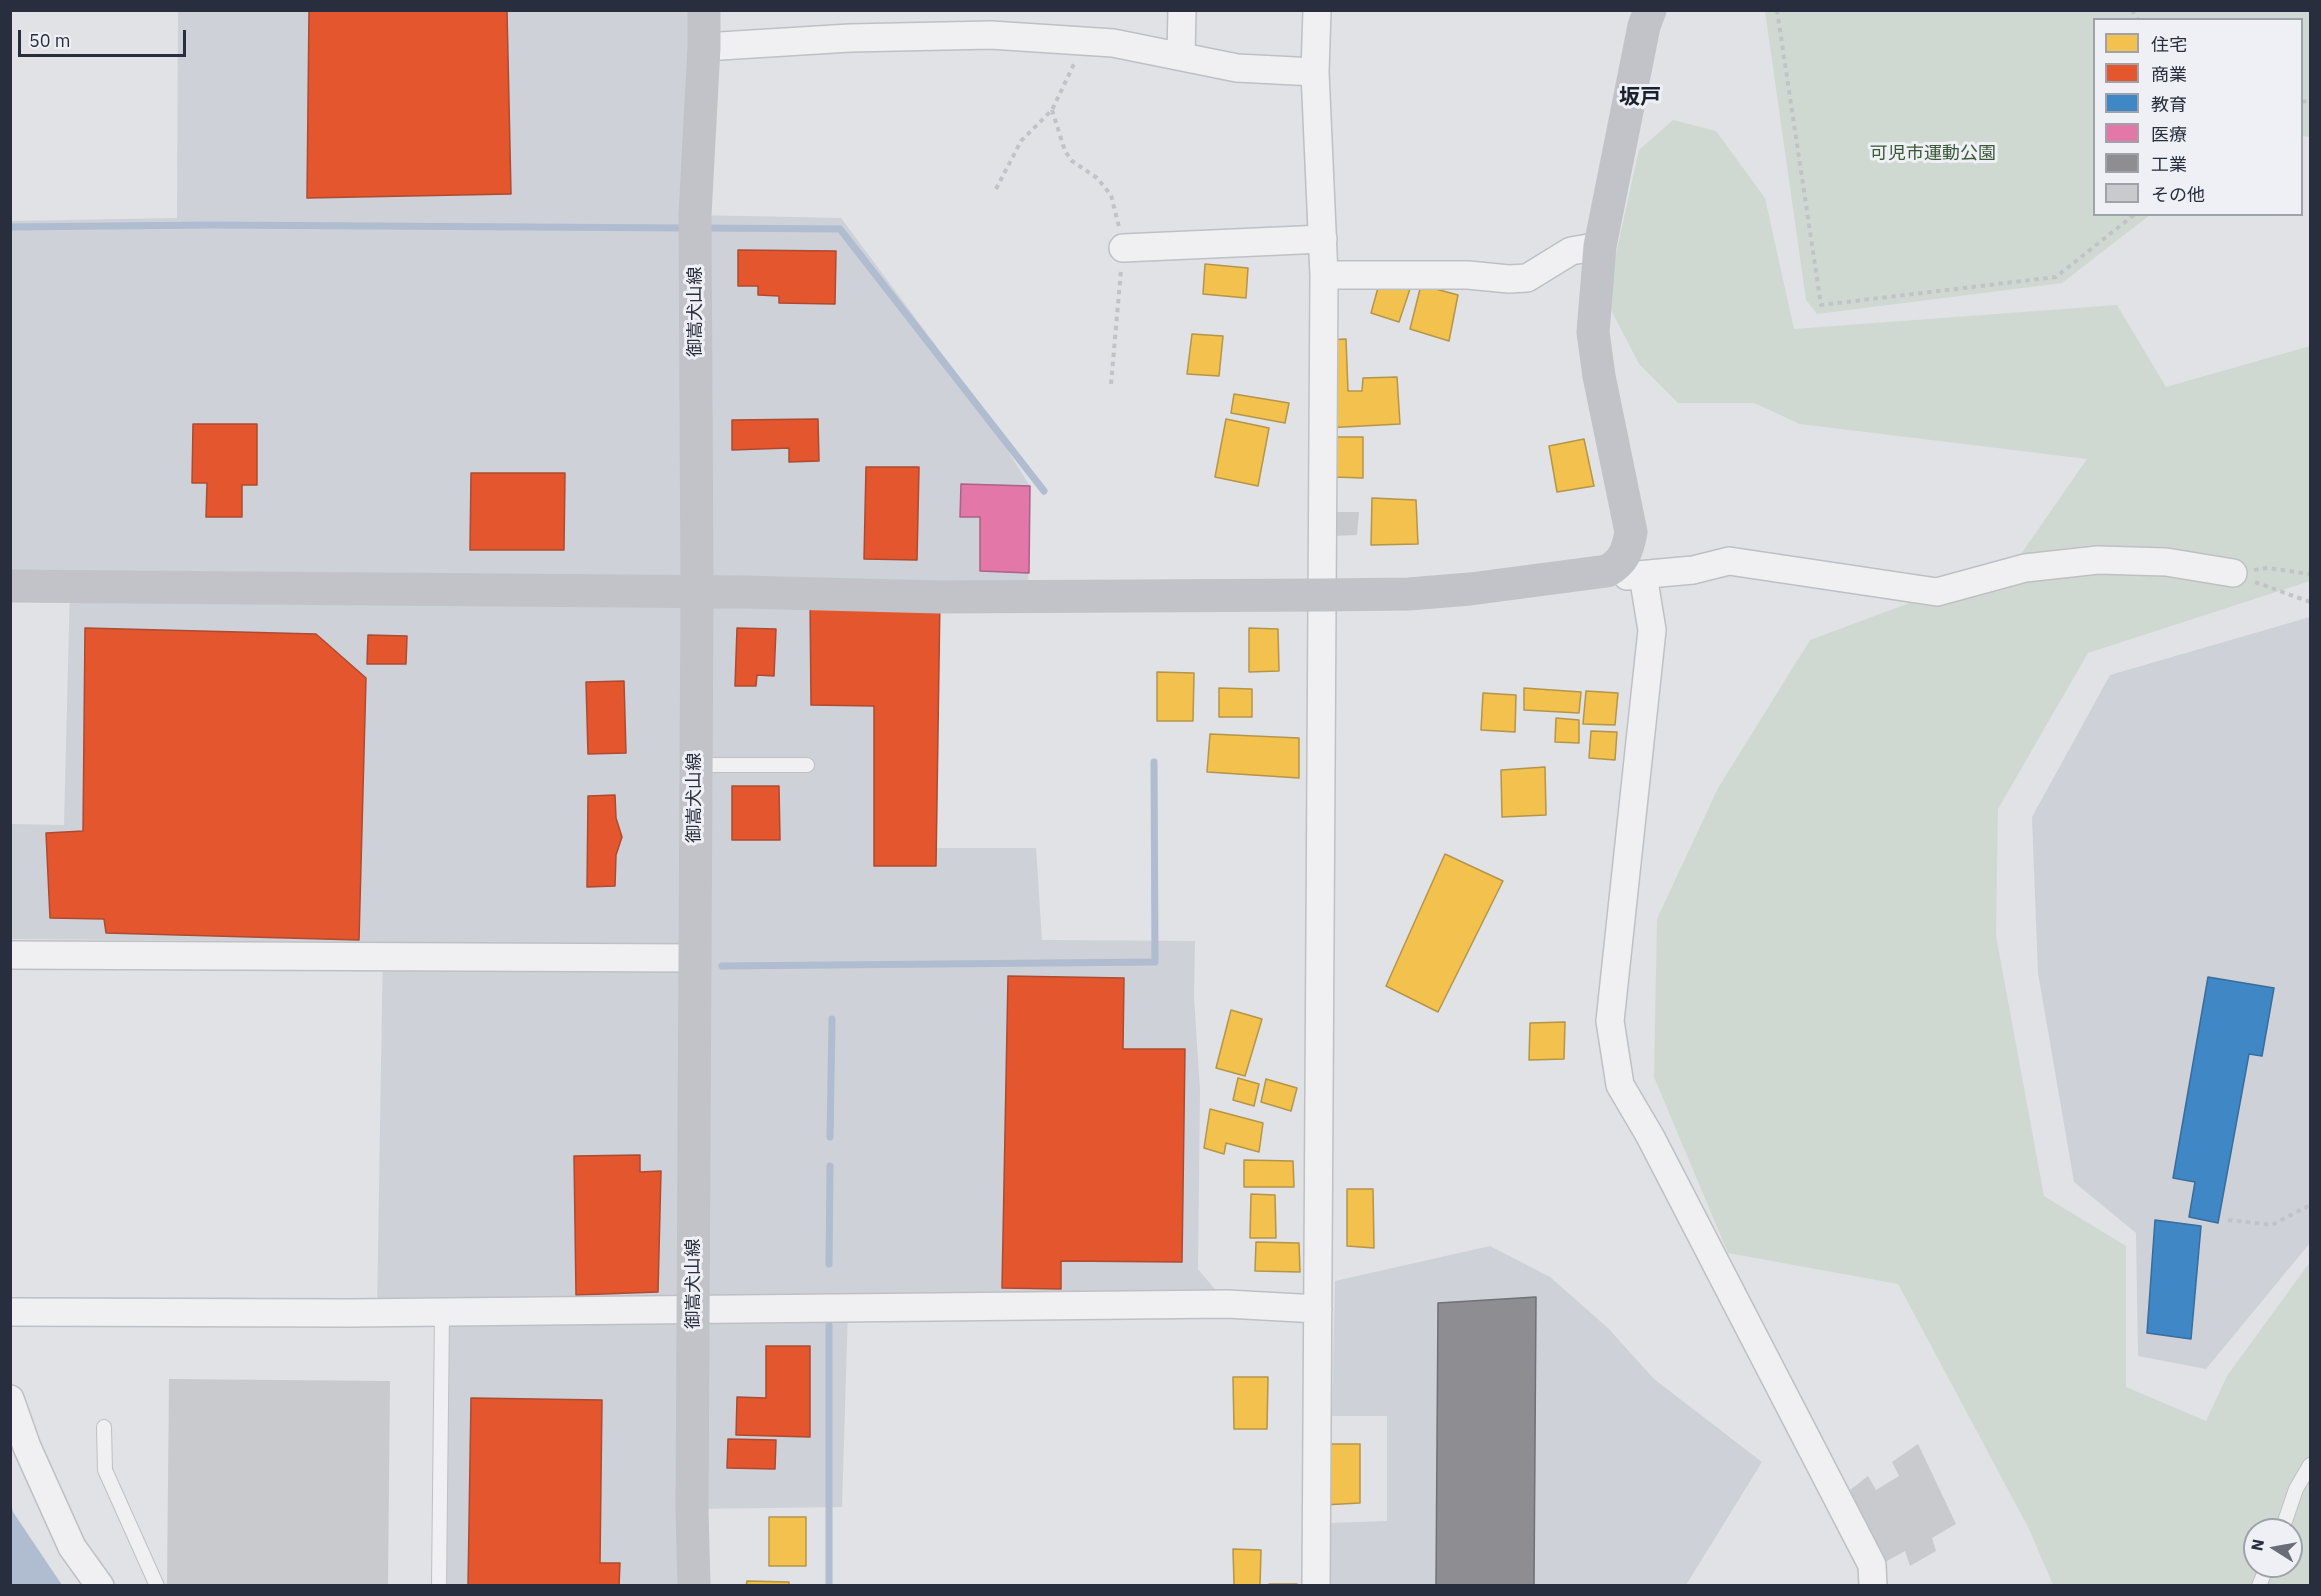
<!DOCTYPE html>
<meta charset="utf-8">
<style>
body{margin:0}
#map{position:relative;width:2321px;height:1596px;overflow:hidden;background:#e0e2e5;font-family:"IBM Plex Sans","Noto Sans JP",sans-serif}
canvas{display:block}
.frame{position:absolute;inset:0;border:12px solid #282e3d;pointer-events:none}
.legend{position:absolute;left:2093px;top:18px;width:210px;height:198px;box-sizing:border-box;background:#eef0f5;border:2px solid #9fa2ab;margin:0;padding:8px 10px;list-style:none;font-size:18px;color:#282e3d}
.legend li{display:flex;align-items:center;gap:12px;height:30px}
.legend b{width:30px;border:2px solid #9fa2ab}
.north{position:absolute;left:2243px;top:1518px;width:60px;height:60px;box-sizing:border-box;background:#eef0f5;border:2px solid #9fa2ab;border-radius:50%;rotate:281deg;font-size:16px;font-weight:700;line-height:24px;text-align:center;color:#282e3d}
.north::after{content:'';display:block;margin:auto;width:21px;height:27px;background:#686d78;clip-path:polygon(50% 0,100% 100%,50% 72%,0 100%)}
.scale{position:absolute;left:18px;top:30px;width:168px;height:27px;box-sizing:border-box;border:3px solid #282e3d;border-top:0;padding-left:8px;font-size:18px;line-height:21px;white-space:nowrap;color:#282e3d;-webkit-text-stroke:4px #eef0f5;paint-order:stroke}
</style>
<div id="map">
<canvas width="2321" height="1596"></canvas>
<div class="frame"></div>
<ul class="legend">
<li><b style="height:16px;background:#f2c14e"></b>住宅</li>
<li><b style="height:16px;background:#e4572e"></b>商業</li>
<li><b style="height:16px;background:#3f88c5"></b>教育</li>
<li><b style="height:16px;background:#e377a8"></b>医療</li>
<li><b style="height:16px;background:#8d8d92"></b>工業</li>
<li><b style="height:16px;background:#c9cacd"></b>その他</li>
</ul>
<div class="north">N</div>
<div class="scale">50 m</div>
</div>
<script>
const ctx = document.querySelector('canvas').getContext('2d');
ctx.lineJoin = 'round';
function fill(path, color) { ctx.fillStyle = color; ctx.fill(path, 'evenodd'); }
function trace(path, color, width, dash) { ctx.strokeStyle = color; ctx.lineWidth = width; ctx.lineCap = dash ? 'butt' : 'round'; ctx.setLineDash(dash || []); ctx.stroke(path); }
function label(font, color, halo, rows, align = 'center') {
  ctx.font = font + ' "IBM Plex Sans","Noto Sans JP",sans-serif'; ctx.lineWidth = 6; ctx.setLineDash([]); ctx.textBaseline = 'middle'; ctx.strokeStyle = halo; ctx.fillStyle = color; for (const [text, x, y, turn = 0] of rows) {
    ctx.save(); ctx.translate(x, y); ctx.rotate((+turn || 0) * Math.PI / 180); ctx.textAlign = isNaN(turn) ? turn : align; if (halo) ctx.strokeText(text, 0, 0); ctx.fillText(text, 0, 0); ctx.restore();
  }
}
fill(new Path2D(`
 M178,11h522l-5,204 146,3 134,180 55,88 -2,111 -88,1 -3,250h99l6,92 153,1 -1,56 6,94 -2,178 29,35 -379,5 -6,198 -150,2 2,76h-255l3,-273 -65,1 6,-371 -372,-3v-115l53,1 6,-239h-59l-1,-365 167,-3z
 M2310,617v626l-104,126 -68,-13 -2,-123 -62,-51 -36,-209 -6,-156 78,-142z
 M1490,1246l60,31 58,51 46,51 108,83 -76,123h-355l-2,-62 58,-2v-105h-55l3,-135z`), '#ced1d8');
fill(new Path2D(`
 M1765,11h545v126l-8,-1v-116h-208v194l56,1 -88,68 -245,31 -11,-14z
 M1673,120l43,11 49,67 29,131 323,-24 49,82 144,-41v235l-222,72 -90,156 -2,127 48,260 82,50v141l80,34 21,-45 83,-114v323h-257l-24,-56 -131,-245 -170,-31 -74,-176 3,-158 61,-131 92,-148 204,-76 73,-105 -287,-35 -46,-21h-76l-39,-39 -28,-54 2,-43 26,-117zM2255,1530h36v36h-36z`), '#d0d9d1');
fill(new Path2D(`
 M11,1503l2,9 49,73h-51z`), '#b0bccf');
const homes = new Path2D(`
 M1205,264l43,4 -2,30 -43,-4z
 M1381,277l30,9 -12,36 -28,-9z
 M1421,285l37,10 -9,46 -39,-12z
 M1192,334l31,2 -4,40 -32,-2z
 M1346,339l2,52h14l1,-13 34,-1 3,47 -75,4v-88z
 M1234,394l55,9 -4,20 -54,-10z
 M1226,419l43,9 -11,58 -43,-9z
 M1332,437h31v41l-30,-1z
 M1584,439l10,47 -37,6 -8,-46z
 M1372,498l44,2 2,44 -47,1z
 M1249,628l29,1 1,42 -30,1z
 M1157,672l37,1 -1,48h-36z
 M1219,688l33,1v28h-33z
 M1524,688l57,4 -2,21 -55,-3z
 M1586,691l32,2 -3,32 -32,-1z
 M1483,693l33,2 -1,37 -34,-2z
 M1556,718l23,2v23l-24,-1z
 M1591,731l26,1 -2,28 -26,-2z
 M1210,734l89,4v40l-92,-6z
 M1545,767l1,48 -44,2 -1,-47z
 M1445,854l58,27 -65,131 -52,-26z
 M1231,1010l31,9 -17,57 -29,-8z
 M1565,1022l-1,37 -35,1 1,-37z
 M1238,1078l21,6 -5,22 -21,-6z
 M1266,1079l31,9 -6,23 -30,-9z
 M1210,1109l53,14 -4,29 -33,-9 -2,11 -20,-6z
 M1244,1160l49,1 1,26h-50z
 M1347,1189h26l1,59 -27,-2z
 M1251,1194l24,1 1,43h-26z
 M1256,1242l43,1 1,29 -45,-1z
 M1233,1377h35l-1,52h-33z
 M1324,1444h36v59l-37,2z
 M769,1517h37v49h-37z
 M1233,1549l28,1 -1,36 -26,-1z
 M747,1581l42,1v4h-43z
 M1269,1584h28l-28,2z`);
fill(homes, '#f2c14e');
trace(homes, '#b59549', 1.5);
const shops = new Path2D(`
 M309,10h198l4,184 -204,4z
 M738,250l98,1 -1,53 -56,-1v-7l-21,-1v-9h-20z
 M818,419l1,42 -30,1v-14l-57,2v-30z
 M193,424h64v61h-15v32h-36l1,-34h-15z
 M866,467h53l-2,93 -53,-1z
 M471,473h94l-1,77h-94z
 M810,595l130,2 -4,269h-62v-160l-63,-1z
 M85,628l231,6 50,44 -7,262 -253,-7 -2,-14 -54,-1 -4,-85 37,-2z
 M737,628l39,1 -2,47 -17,-1 -1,11h-21z
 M368,635l39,1 -1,28h-39z
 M624,681l2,72 -38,1 -2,-72z
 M732,786h47l1,54h-48z
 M615,795l1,23 6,19 -6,18 -1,31 -28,1 1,-91z
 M1008,976l116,2 -1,71h62l-3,213 -121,-1v28l-59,-1z
 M640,1155v17l21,-1 -3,121 -82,3 -2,-139z
 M766,1346h44v91l-74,-2 1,-38 29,1z
 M471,1398l131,2 -2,163h20l-1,23h-151z
 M728,1439l48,1 -1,29 -48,-1z`);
fill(shops, '#e4572e');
trace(shops, '#ac4b32', 1.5);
const schools = new Path2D(`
 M2208,977l66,11 -12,68 -13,-2 -31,169 -29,-6 6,-35 -22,-4z
 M2155,1220l46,6 -10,113 -44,-6z`);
fill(schools, '#3f88c5');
trace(schools, '#386d9c', 1.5);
const health = new Path2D(`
 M961,484l69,2 -1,87 -49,-2v-54h-20z`);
fill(health, '#e377a8');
trace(health, '#ab6188', 1.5);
const industry = new Path2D(`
 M1536,1297l-2,289h-98l2,-283z`);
fill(industry, '#8d8d92');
trace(industry, '#6f7078', 1.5);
trace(new Path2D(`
 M10,227l200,-2 477,3
 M704,228l136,1 204,262
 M722,966l433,-4 -1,-200
 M830,1137l2,-118
 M829,1264l1,-98
 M829,1586v-261`), '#b0bccf', 7);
fill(new Path2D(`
 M1331,512h28l-2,23 -26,1z
 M169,1379l221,2 -2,205h-221z
 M1918,1444l38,80 -24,14 4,13 -26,15 -5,-15 -20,11 -35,-72 18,-14 8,14 23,-14 -7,-14z`), '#c9cacd');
const lane = new Path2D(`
 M695,765h112
 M104,1427l1,43 52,116
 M2282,1530l14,-41 14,-24
 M439,1586l3,-274
 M2259,1586l8,-20`);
const street = new Path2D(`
 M704,47l146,-9 141,-3 122,8 124,25 78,4
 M1181,55l1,-45
 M1123,248l200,-9
 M1324,275h144l41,4 18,-1 44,-27 29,-5
 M1625,574l2,2 66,-6 36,-9 208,31 88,-24 73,-8 68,2 67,11
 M1643,575l9,55 -42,391 10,64 30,51 222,429 1,21
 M10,955l685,3
 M10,1312l339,1 878,-9 91,5
 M10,1399l17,48 45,100 28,39
 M1316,1586l8,-1311 -9,-203 2,-62`);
trace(lane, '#bec0c3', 16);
trace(street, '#bec0c3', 30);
trace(new Path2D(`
 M1777,10l44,295 235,-28 79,-63
 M2132,10l6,10
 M2302,102l8,-2
 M1052,110l13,41 7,10 25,17 14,17 8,32
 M996,189l25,-48 31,-31 22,-46
 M1111,384l10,-114
 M2254,570l14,-2 42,6
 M2255,582l55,20
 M2228,1220l44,5 38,-20`), '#c2c3c9', 4, [4.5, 4.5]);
trace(lane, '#f0f0f2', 14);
trace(street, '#f0f0f2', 27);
trace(new Path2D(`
 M10,586l734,6 196,5 382,-2 87,-1 61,-5 137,-18c17,-9 21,-22 24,-39l-32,-156 -6,-44 7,-86 44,-220 6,-16
 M694,1586l-2,-77 5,-917 -2,-377 9,-168v-37`), '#c1c3c8', 33);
label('18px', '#3a5836', '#eef0f5', [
 ["可児市運動公園",1933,154]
]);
label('18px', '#282e3d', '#eef0f5', [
 ["御嵩犬山線",696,312,-90],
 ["御嵩犬山線",695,798,-90],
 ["御嵩犬山線",694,1284,-90]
]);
label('bold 21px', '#1a202e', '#eef0f5', [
 ["坂戸",1640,98]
]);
</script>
